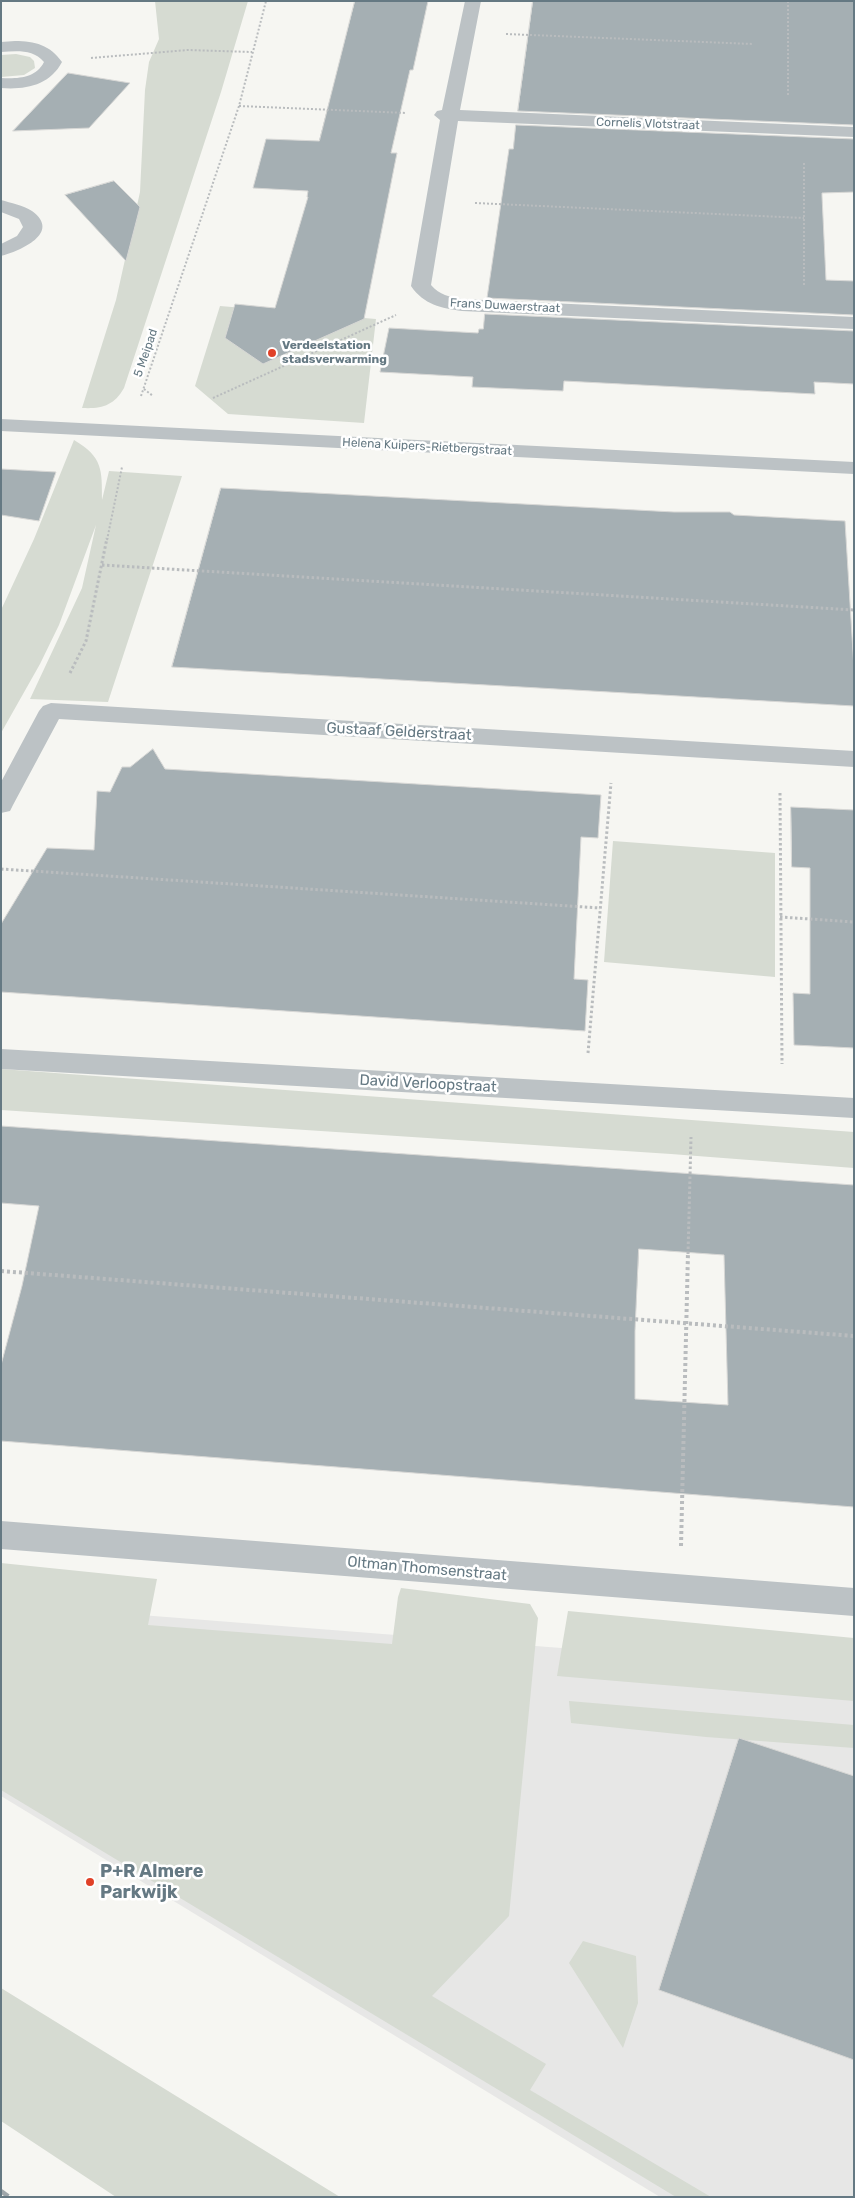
<!DOCTYPE html>
<style>
body{margin:0}
#map{position:relative;width:855px;height:2198px;overflow:hidden;background:#f6f6f2;font-family:Rubik,sans-serif}
canvas{display:block}
.frame{position:absolute;inset:0;border:2px solid #657983;pointer-events:none}
</style>
<div id="map">
<canvas width="855" height="2198"></canvas>
<div class="frame"></div>
</div>
<script>
const ctx = document.querySelector('canvas').getContext('2d');
ctx.lineJoin = 'round';
function fill(path, color) { ctx.fillStyle = color; ctx.fill(path, 'evenodd'); }
function trace(path, color, width, dash) { ctx.strokeStyle = color; ctx.lineWidth = width; ctx.lineCap = dash ? 'butt' : 'round'; ctx.setLineDash(dash || []); ctx.stroke(path); }
function label(font, color, halo, rows, align = 'center') {
  ctx.font = font + ' Rubik,sans-serif'; ctx.lineWidth = 5; ctx.setLineDash([]); ctx.textBaseline = 'middle'; ctx.strokeStyle = halo; ctx.fillStyle = color; for (const [text, x, y, turn = 0] of rows) {
    ctx.save(); ctx.translate(x, y); ctx.rotate((+turn || 0) * Math.PI / 180); ctx.textAlign = isNaN(turn) ? turn : align; if (halo) ctx.strokeText(text, 0, 0); ctx.fillText(text, 0, 0); ctx.restore();
  }
}
fill(new Path2D(`
 M1,1604l853,67v526h-194l-659,-401z`), '#e7e7e6');
fill(new Path2D(`
 M155,1h93l-27,91 -97,296c-10,18 -23,21 -42,20l34,-108 24,-108 5,-102 4,-28 10,-23z
 M16,54l14,3 4,4 1,7 -11,7 -23,2v-22z
 M220,306l156,13 -12,104 -136,-9 -33,-28z
 M74,440c29,17 28,30 28,60l7,-29 73,5 -74,226 -78,-3 52,-111 14,-63 -37,100 -19,39 -39,69v-123l33,-71z
 M613,841l162,12v124l-171,-15z
 M1,1069l853,63v36l-183,-14 -670,-44z
 M1,1563l156,16 -9,46 244,19 6,-47 3,-9 129,16 8,14 -29,298 -77,80 114,68 -16,26 181,107h-35l-675,-407z
 M568,1611l286,27v63l-297,-25z
 M569,1701l285,24v23l-148,-11 -135,-14z
 M583,1941l53,15 2,47 -15,45 -54,-85z
 M1,1988l339,209h-224l-115,-76z`), '#d6dbd2');
const building = new Path2D(`
 M355,1h73l-15,69h-3l-19,83h6l-33,166 -101,45 -38,-26 10,-34 40,4 33,-111h-1l1,-6 -55,-3 13,-49 53,2z
 M533,1h321v124l-336,-14z
 M68,73l62,10 -41,45 -76,3z
 M516,125l338,14v53l-32,1v3l4,84 28,1v34l-367,-17 22,-149h4z
 M114,181l26,26 -14,54 -61,-66z
 M485,314l369,17v53l-40,-2 1,12 -251,-13 -1,10 -91,-4 1,-10 -93,-5 9,-44 89,5 1,-4h4z
 M1,469l55,3 -17,49 -38,-6z
 M221,488l453,24h56l4,3 111,6 9,148v37l-682,-39z
 M153,749l12,20 436,26 -3,43 -17,-1 -7,142 14,1 -3,51 -584,-39v-68l46,-76 47,2 3,-59 13,1 12,-25h8z
 M791,807l63,3v238l-60,-3 -1,-52 17,1v-126l-18,-1z
 M1,1126l853,59v322l-853,-66v-76l21,-79 17,-80 -38,-3zM639,1249l85,6 4,150 -93,-6v-68z
 M739,1738l115,38v284l-195,-70z`);
fill(building, '#a5afb3');
trace(building, '#d7d7d5', 1);
trace(new Path2D(`
 M788,1v95
 M506,34l247,10
 M91,58l97,-8 64,2
 M239,106l167,7
 M804,163v122
 M475,203l329,15
 M144,389l9,7
 M141,396l98,-290 27,-105
 M213,398l183,-83
 M107,540l15,-73`), '#b9bcbe', 2, [2, 2]);
trace(new Path2D(`
 M102,565l752,45
 M70,673l16,-32 21,-103
 M780,793l2,271
 M1,869l599,39
 M780,917l74,5
 M588,1053l23,-270
 M688,1254l3,-117`), '#b9bcbe', 3, [2.5, 2.5]);
trace(new Path2D(`
 M1,1271l853,65
 M681,1546l7,-294`), '#b9bcbe', 4, [3, 3]);
fill(new Path2D(`
 M465,1h16l-21,109 394,17v10l-396,-16 -27,164c9,10 18,12 31,14l392,18v12l-392,-18c-21,-3 -38,-6 -51,-25l29,-166 -6,-5 3,-4 5,-1z
 M15,41c20,0 35,4 47,21 -12,23 -36,28 -61,26v-10c17,1 35,0 43,-16 -11,-13 -27,-11 -43,-10v-10z
 M1,200c10,3 22,5 31,11 30,22 -12,40 -31,45v-12l16,-8 6,-9 -4,-8 -18,-7z
 M1,419l853,43v12l-853,-43z
 M51,703l803,48v16l-795,-48 -46,86 -3,6 -9,2v-31l38,-71 4,-5z
 M1,1049l853,49v20l-853,-49z
 M1,1521l853,67v28l-853,-67z`), '#bcc2c5');
trace(new Path2D(`
 M1,2191l8,6`), '#9ea6aa', 4.5, [9, 4.5]);
for (const [x, y, r, color] of [
 [272,353,5,"#e04128"],
 [90,1882,5,"#e04128"]
]) { const dot = new Path2D(); dot.arc(x, y, r, 0, 2 * Math.PI); ctx.fillStyle = color; ctx.fill(dot); trace(dot, '#fff', 2); }
label('12px', '#657983', '#fff', [
 ["Cornelis Vlotstraat",648,124,2],
 ["Frans Duwaerstraat",505,306,3],
 ["5 Meipad",146,353,-71],
 ["Helena Kuipers-Rietbergstraat",427,447,3]
]);
label('bold 12px', '#657983', '#fff', [
 ["Verdeelstation",282,346],
 ["stadsverwarming",282,360]
], 'left');
label('15px', '#657983', '#fff', [
 ["Gustaaf Gelderstraat",399,732,3],
 ["David Verloopstraat",428,1084,3],
 ["Oltman Thomsenstraat",427,1569,5]
]);
label('bold 18px', '#657983', '#fff', [
 ["P+R Almere",100,1872],
 ["Parkwijk",100,1893]
], 'left');
</script>
